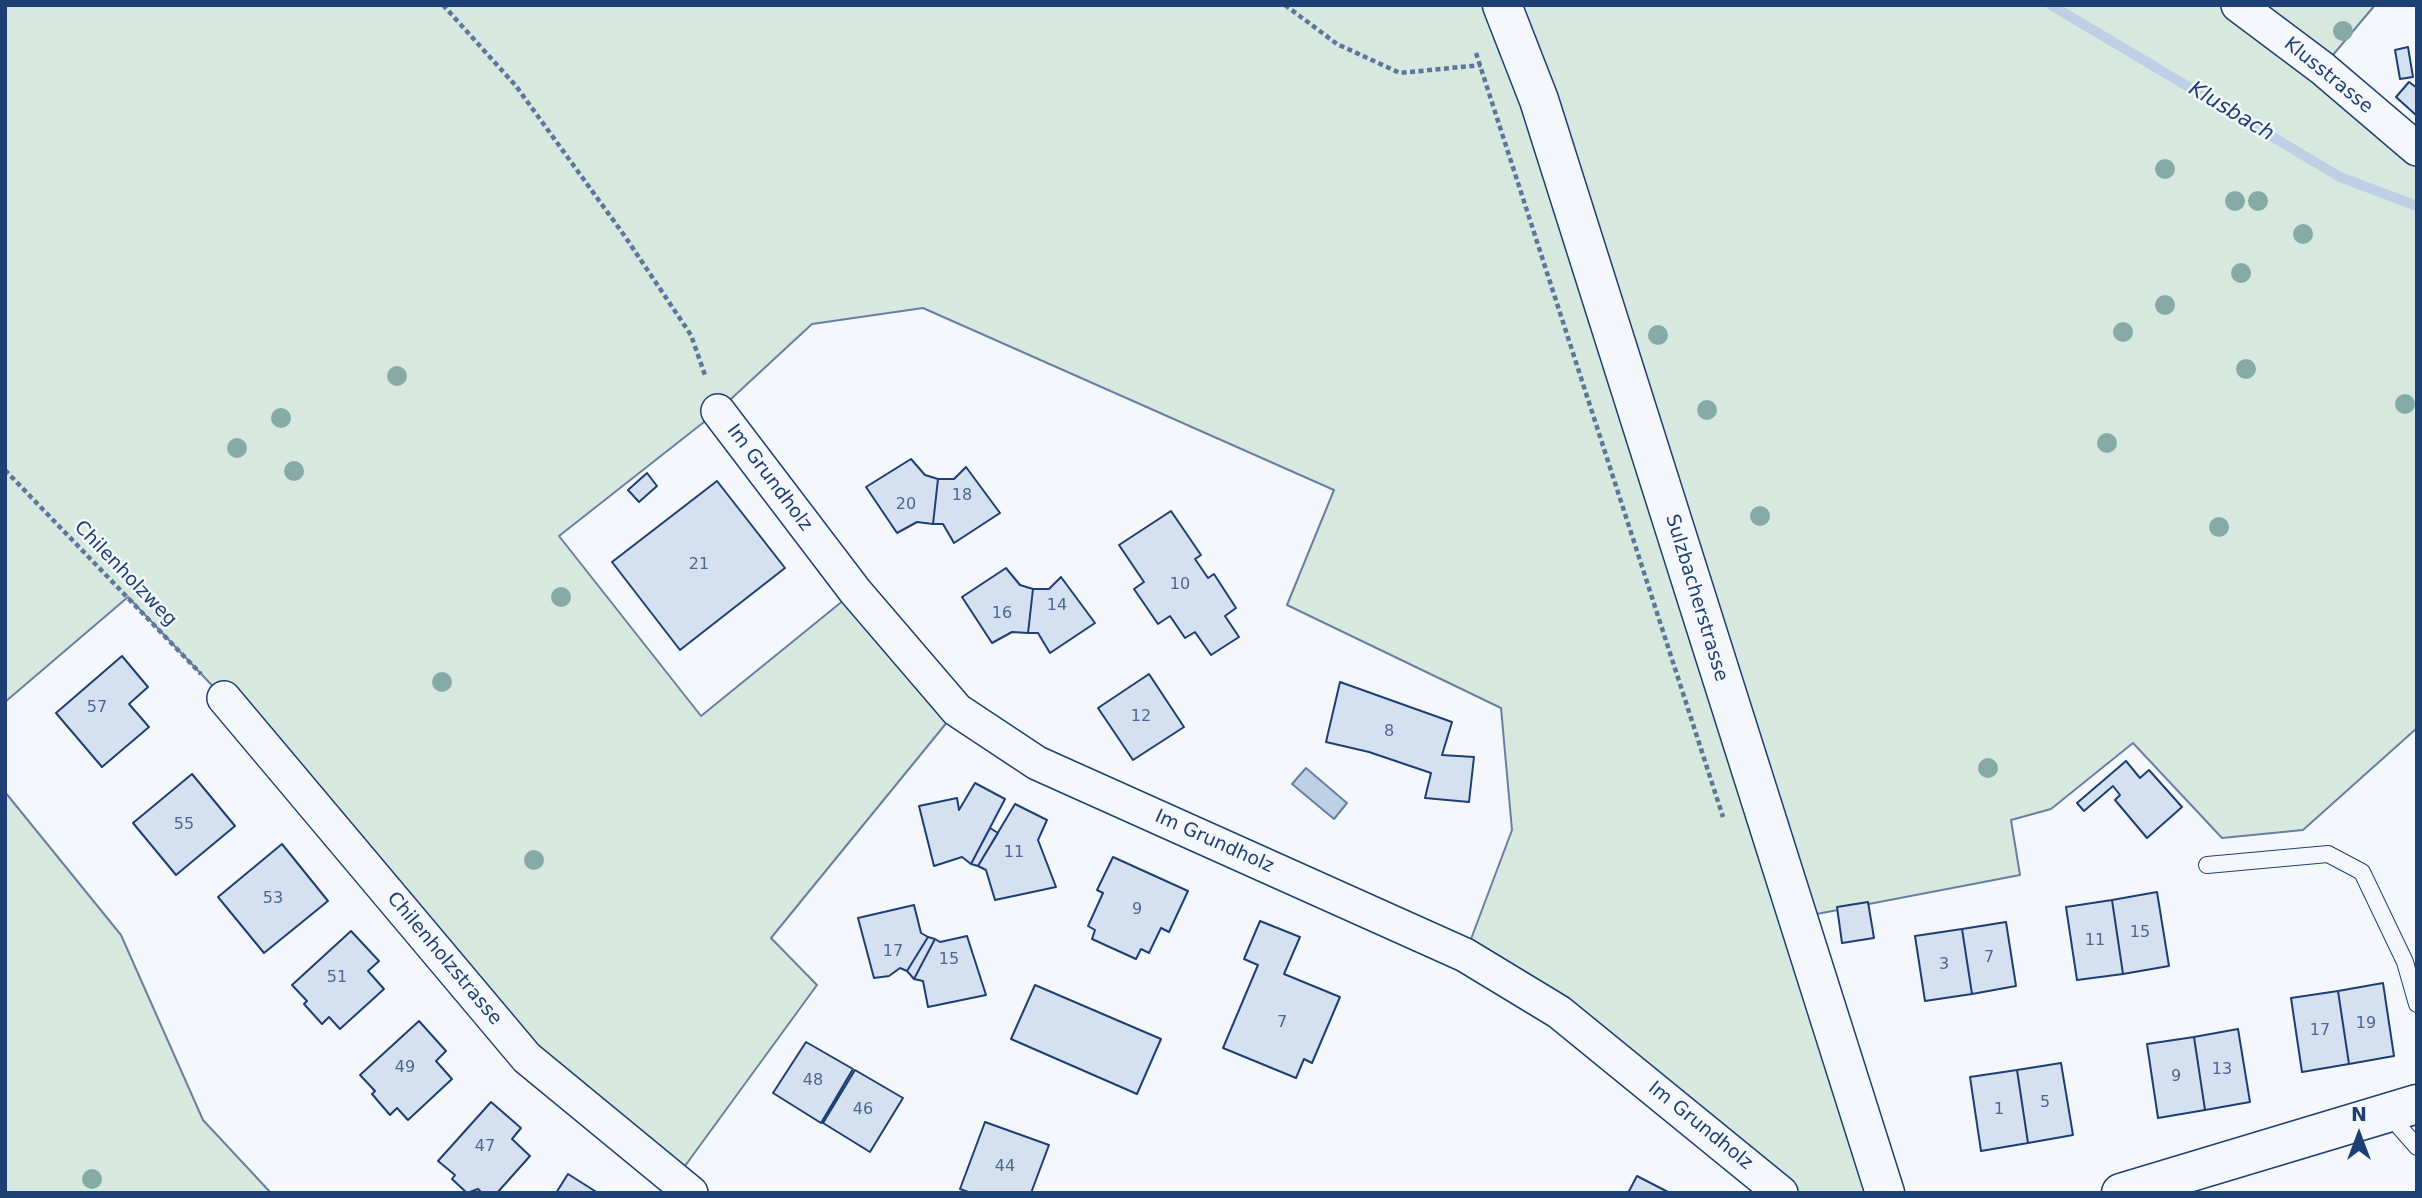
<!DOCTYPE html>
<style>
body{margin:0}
#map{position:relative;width:2422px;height:1198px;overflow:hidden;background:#f4f7fb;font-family:"DejaVu Sans",sans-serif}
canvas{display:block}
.frame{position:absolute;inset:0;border:7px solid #1d3f73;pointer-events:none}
.north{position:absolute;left:2324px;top:1100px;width:70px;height:70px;-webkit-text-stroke:5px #f4f7fb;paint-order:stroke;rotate:0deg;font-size:19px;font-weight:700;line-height:28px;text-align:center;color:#1d3f73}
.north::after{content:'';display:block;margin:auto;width:24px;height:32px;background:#1d3f73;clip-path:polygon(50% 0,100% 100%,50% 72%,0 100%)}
</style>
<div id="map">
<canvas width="2422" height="1198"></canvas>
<div class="frame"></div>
<div class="north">N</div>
</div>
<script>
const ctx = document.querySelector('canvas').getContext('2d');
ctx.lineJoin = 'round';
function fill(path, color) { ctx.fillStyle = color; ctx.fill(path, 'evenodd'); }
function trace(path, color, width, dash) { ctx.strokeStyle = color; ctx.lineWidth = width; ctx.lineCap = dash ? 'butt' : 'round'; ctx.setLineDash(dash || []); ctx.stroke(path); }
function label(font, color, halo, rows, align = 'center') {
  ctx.font = font + ' "DejaVu Sans",sans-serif'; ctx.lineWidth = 5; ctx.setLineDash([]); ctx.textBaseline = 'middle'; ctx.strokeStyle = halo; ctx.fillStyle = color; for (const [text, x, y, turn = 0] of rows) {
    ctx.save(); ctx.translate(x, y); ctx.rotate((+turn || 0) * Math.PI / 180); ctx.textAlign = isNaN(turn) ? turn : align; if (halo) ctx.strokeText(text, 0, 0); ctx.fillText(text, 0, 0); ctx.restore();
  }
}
const green = new Path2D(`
 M5,5h2370l-53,63 95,81v579l-114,102 -81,8 -89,-95 -82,66 -40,11 9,55 -224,43 89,275h-104l-316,-238 47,-125 -11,-122 -214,-103 47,-115 -411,-182 -111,16 -94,87 -159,125 142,180 154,-125 102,119 -186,228 46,47 -143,196 -147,-123 -303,-360 -96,-101 -123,105z
 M5,792l116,143 82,185 68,73h-266z`);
fill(green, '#d7e8df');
trace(green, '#687fa3', 2);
const water = new Path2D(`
 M1306,768l41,35 -13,16 -42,-35z`);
fill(water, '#bed0e5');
trace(water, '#687fa3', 2);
trace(new Path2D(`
 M2051,5l289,172 77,29`), '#bed0e5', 10);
const building = new Path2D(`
 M2408,47l5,30 -13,2 -5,-29z
 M2409,82l8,6v28l-21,-19z
 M911,459l14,16 13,4 -5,45 -16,-2 -20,11 -31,-46z
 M966,467l34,46 -46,30 -11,-19h-10l5,-45h16z
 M647,473l10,13 -18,16 -11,-12z
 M717,481l68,87 -105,82 -68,-88z
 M1171,511l30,44 -6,4 13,19 6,-4 22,34 -11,8 14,21 -28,18 -16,-23 -10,6 -15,-22 -12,8 -24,-35 10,-7 -25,-37z
 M1006,568l14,17 13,4 -5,44 -16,-1 -20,11 -30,-46z
 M1061,577l34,46 -45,30 -12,-20h-10l5,-44h16z
 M122,656l26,31 -19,17 20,23 -47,40 -46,-54z
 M1149,674l35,53 -51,33 -35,-52z
 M1340,682l112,40 -10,33 32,2 -5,45 -44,-4 6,-25 -62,-21 -43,-10z
 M2126,761l14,17 9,-8 33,37 -35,31 -32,-38 5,-5 -7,-9 -29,25 -7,-8z
 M192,774l43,52 -59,49 -43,-52z
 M975,783l30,16 -34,65 -9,-7 -28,9 -15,-60 38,-8 2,12z
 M1015,804l32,16 -9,20 18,47 -61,13 -9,-30 -8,-4z
 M990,828l8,5 -20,33 -7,-2z
 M282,844l46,57 -64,52 -46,-56z
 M1113,857l75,34 -19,41 -8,-4 -12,25 -8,-4 -5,10 -44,-20 3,-9 -7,-4 15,-33 -6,-3z
 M2157,892l12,74 -46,8 -11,-74z
 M2112,900l11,74 -46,6 -11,-73z
 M1868,902l6,36 -32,5 -5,-36z
 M914,905l7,28 7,4 -21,34 -7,-3 -11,8 -15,2 -16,-60z
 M1260,921l40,16 -16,37 56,23 -28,66 -8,-4 -8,19 -73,-30 35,-83 -14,-6z
 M2006,922l10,64 -44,8 -10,-65z
 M1962,929l10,65 -47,7 -10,-65z
 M351,931l28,30 -11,10 16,18 -44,40 -11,-12 -7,7 -18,-20 3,-3 -15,-16z
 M967,936l19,59 -58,12 -5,-26 -9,-2 21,-40 5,3z
 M928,937l7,2 -21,40 -7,-8z
 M2383,983l11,73 -45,8 -11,-73z
 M1035,985l126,54 -24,55 -126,-55z
 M2338,991l11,73 -47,8 -11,-74z
 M419,1021l27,30 -10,10 16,18 -44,41 -11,-12 -7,7 -18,-21 3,-3 -15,-16z
 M2238,1029l12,73 -45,8 -11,-73z
 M2194,1037l11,73 -47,8 -11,-74z
 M806,1042l47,27 -32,54 -48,-30z
 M2061,1063l12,72 -45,8 -11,-73z
 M855,1070l48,28 -33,54 -47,-29z
 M2017,1070l11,73 -47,8 -11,-74z
 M491,1102l30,26 -9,11 18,17 -33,37h-15l-4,-4 -11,4 -15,-14 3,-4 -17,-14z
 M985,1122l64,23 -18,48h-60l-11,-4z
 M568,1174l30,19h-42z
 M1637,1176l33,17h-42z`);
fill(building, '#d5e0f0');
trace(building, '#1d3f73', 2);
const service = new Path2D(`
 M2207,865l121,-11 34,18 43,90 12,42
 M2389,1115l28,32`);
const minor = new Path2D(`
 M2238,5l84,63 95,81
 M718,411l137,180 102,119 80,53 428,192 94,57 222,181
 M224,698l303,360 164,135`);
const tertiary = new Path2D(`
 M1502,5l37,95 346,1093
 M2121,1193l296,-89`);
trace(service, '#1d3f73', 18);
trace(minor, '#1d3f73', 36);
trace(tertiary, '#1d3f73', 41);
trace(new Path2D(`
 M443,5l73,81 108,149 67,100 15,43
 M1285,5l52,39 63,29 81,-8
 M1476,53l247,764
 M5,470l196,204`), '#5e769c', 4.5, [5, 3.5]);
trace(service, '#f4f7fb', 16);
trace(minor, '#f4f7fb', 33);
trace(tertiary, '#f4f7fb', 38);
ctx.fillStyle = '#86aba6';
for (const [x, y] of [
 [2343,31],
 [2165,169],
 [2235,201],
 [2258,201],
 [2303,234],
 [2241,273],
 [2165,305],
 [2123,332],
 [1658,335],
 [2246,369],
 [397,376],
 [2405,404],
 [1707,410],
 [281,418],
 [2107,443],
 [237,448],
 [294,471],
 [1760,516],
 [2219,527],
 [561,597],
 [442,682],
 [1988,768],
 [534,860],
 [92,1179]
]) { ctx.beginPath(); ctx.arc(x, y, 10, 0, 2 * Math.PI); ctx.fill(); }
label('16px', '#4b6792', null, [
 ["18",962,496],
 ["20",906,505],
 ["21",699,565],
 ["10",1180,585],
 ["14",1057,606],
 ["16",1002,614],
 ["57",97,708],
 ["12",1141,717],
 ["8",1389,732],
 ["55",184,825],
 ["11",1014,853],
 ["53",273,899],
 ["9",1137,910],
 ["15",2140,933],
 ["11",2095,941],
 ["17",893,952],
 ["7",1989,958],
 ["15",949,960],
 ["3",1944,965],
 ["51",337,978],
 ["7",1282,1023],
 ["19",2366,1024],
 ["17",2320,1031],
 ["49",405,1068],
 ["13",2222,1070],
 ["9",2176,1077],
 ["48",813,1081],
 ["5",2045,1103],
 ["46",863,1110],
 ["1",1999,1110],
 ["47",485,1147],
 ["44",1005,1167]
]);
label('19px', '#1d3f73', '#f4f7fb', [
 ["Klusstrasse",2328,76,39],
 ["Im Grundholz",769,478,53],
 ["Chilenholzweg",125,574,46],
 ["Sulzbacherstrasse",1696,598,73],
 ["Im Grundholz",1214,842,24],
 ["Chilenholzstrasse",444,959,50],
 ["Im Grundholz",1700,1126,39]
]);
label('italic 21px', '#1d3f73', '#f4f7fb', [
 ["Klusbach",2231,112,31]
]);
</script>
